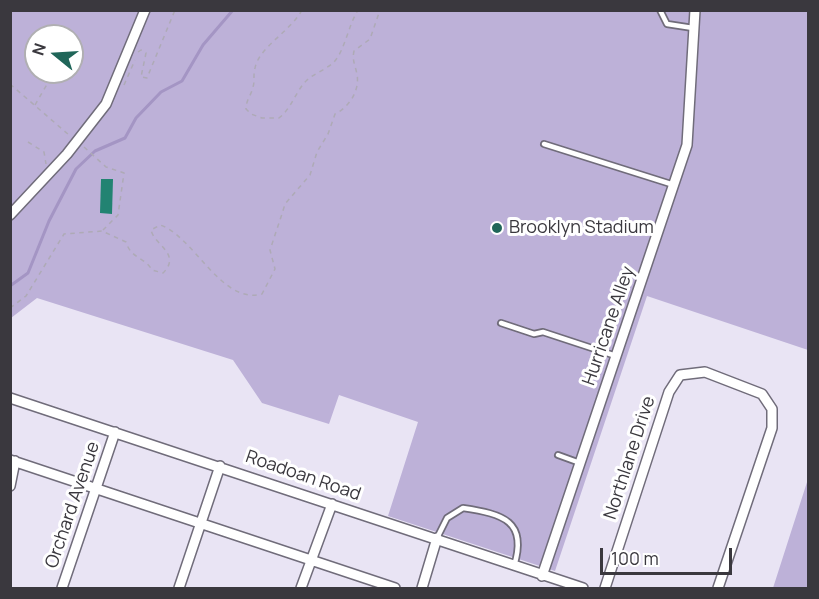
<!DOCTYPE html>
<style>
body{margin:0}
#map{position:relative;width:819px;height:599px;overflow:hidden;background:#e9e4f4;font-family:Manrope,sans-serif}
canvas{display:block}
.frame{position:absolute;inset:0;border:12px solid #3a383e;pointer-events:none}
.north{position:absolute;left:24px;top:24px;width:60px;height:60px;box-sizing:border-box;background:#fff;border:2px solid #b0afb2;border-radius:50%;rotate:288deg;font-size:16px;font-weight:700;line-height:24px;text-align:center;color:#3a383e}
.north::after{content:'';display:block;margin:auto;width:21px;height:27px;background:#206659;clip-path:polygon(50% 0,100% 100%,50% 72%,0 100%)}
.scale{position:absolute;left:600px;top:548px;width:132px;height:27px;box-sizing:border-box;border:3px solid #3a383e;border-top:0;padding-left:8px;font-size:18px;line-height:21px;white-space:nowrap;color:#3a383e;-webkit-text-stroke:4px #fff;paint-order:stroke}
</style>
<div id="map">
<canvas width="819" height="599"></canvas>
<div class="frame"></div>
<div class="north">N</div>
<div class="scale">100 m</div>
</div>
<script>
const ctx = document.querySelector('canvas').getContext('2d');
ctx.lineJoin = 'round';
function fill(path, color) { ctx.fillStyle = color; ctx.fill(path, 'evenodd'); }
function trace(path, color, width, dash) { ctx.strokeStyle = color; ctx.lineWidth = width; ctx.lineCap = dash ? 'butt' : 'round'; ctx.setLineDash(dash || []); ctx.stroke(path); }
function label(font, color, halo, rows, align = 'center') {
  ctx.font = font + ' Manrope,sans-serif'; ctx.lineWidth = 6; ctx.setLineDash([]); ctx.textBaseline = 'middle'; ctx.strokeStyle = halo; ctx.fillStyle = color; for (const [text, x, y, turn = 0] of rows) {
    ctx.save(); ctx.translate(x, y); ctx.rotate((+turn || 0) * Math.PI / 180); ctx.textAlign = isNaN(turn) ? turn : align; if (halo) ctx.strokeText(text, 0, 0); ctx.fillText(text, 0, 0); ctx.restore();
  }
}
fill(new Path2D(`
 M11,11h797v339l-161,-54 -92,275 -167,-55 30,-94 -79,-27 -10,29 -67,-21 -29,-43 -196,-62 -26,20zM36,36h36v36h-36z
 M808,479v109h-35z`), '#bdb1d8');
trace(new Path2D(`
 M10,286l18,-13 21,-52 27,-52 19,-18 30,-13 11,-20 25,-26 21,-11 21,-36 30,-35`), '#a495c4', 3);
fill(new Path2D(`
 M101,179h12l-1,35 -12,-1z`), '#228372');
const lane = new Path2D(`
 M660,10l7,14 26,4
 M544,144l130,41
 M501,323l33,11 9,-2 73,24
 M558,455l22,8
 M437,538l10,-20 16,-10c40,6 65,13 51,58`);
const street = new Path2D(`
 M10,215l57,-61 39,-50 39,-94
 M10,398l573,190
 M10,460l385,128
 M10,486l5,-25
 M542,576l145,-431 8,-135
 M62,588l53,-156
 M179,588l41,-122
 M301,588l31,-84
 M422,588l15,-50
 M605,588l64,-196 11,-17 25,-3 57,22 10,15v19l-54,160`);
trace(lane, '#706c7a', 8);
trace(street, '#706c7a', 12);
trace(new Path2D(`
 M302,10c-12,22 -43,37 -47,58 -2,6 0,13 -2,19 -2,9 -7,13 -7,22l5,5 11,4h17c13,-10 16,-26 28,-38 8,-7 20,-11 27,-18 11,-12 14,-36 24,-52
 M138,52l3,-2 5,3 -5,24 6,1 28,-68
 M10,84l59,51
 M124,85l11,-25
 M35,105l15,-26
 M28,142l16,10 2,12
 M84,147l22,20 18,6 -6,42 -15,15
 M10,308l16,-12 38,-62 38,-3 24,11c5,17 19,15 26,28l11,3c19,-19 -9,-28 -12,-43l9,-5c34,11 61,80 102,69l13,-25 -5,-19 12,-36 3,-10 25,-29 7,-23 11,-18 7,-20c14,-7 25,-23 22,-40 -2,-9 -5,-14 -3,-23l16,-12 10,-29`), '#aeaab6', 1.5, [4.5, 4.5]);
trace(lane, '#fff', 4.5);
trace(street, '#fff', 9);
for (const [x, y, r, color] of [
 [497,228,6,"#206659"]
]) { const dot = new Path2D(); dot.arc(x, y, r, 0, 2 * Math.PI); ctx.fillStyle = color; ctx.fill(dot); trace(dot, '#fff', 2); }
label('18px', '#3a383e', '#fff', [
 ["Brooklyn Stadium",509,228]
], 'left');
label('18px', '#3a383e', '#fff', [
 ["Hurricane Alley",609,326,-71],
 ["Northlane Drive",630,458,-72],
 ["Roadoan Road",303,476,19],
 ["Orchard Avenue",73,505,-71]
]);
</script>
